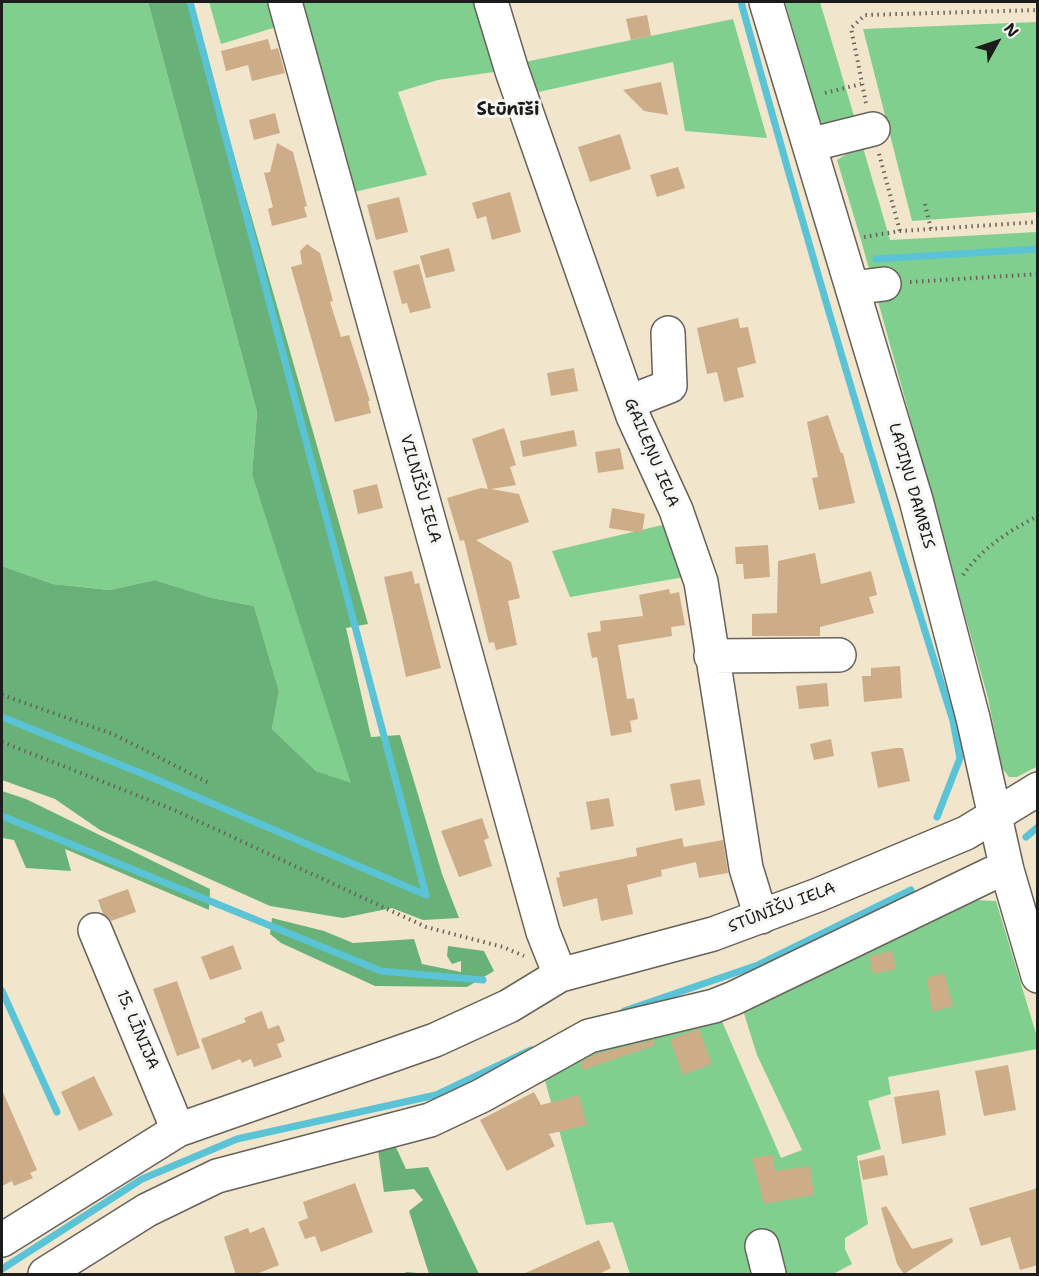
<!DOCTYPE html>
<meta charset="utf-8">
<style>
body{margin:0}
#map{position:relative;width:1039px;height:1276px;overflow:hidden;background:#f1e5cc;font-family:"Shantell Sans",sans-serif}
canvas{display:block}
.frame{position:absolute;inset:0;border:3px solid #1c1c1c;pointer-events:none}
.north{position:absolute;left:967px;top:12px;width:60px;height:60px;-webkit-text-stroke:4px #f6f6f2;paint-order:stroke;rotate:50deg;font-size:16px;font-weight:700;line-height:24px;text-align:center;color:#1c1c1c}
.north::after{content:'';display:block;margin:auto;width:21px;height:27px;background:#1c1c1c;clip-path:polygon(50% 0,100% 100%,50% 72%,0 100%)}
</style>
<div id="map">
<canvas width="1039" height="1276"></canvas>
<div class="frame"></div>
<div class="north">N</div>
</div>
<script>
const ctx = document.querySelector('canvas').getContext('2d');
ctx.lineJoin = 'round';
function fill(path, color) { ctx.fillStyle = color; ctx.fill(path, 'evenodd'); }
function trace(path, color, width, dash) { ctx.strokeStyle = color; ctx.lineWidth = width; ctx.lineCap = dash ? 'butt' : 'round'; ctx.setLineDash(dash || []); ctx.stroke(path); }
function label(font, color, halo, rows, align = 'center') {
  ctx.font = font + ' "Shantell Sans",sans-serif'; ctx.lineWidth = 6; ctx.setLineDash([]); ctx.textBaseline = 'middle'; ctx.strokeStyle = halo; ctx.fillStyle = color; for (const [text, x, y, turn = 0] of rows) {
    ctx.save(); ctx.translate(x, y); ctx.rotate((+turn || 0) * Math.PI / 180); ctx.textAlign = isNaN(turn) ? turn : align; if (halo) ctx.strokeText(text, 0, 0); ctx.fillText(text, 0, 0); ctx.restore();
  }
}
fill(new Path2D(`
 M2,2h146l109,410 -5,63 100,309 -36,-13 -44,-42 7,-38 -25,-85 -42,-8 -57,-18 -45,10 -57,-6 -51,-18z
 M209,2h68l6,23 -62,19z
 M301,2h177l23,69 -63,9 -40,12 29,83 -77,18z
 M785,2h35l34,114 -32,11z
 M733,19l34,119 -82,-7 -12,-69 -139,31 -9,-31z
 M1037,22v190l-125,9 -49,-192z
 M862,144l28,96 147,-8 1,534 -21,11h-8l-7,-9 -14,-70 -127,-458 -24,-80z
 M671,523l19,53 -120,21 -18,-46z
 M974,900l22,1 41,136v12l-149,28 3,17 -23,7 13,48 -24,7 11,68 -23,14v11l7,15 -19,10h-203l-17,-52 -27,3 -43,-151 44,-24 131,-38 63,146 21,-8 -45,-95 -15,-48 25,-6z`), '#81cf8e');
fill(new Path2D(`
 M148,2h42l178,622 -22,4 25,109 29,-2 42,139 17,44 -36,2 -31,-12 -49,10 -73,-12 -170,-76 -45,-31 -53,-19v-214l51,18 57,6 45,-10 57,18 42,8 25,85 -7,38 44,42 35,12 -99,-308 5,-63z
 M2,791l24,8 184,90 -1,21 -144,-61 6,22 -45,-3 -12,-28 -12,-2z
 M272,918l52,13 29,12 61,-4 8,25 39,8v-11l-9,3 -5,-8 1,-10 36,5 10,20 -27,16 -92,-1 -94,-43 -11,-9z
 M393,1141l13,28 22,-2 51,107h-77l5,-2 22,2 -20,-63 14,-11 -9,-11 -30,3 -7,-49z`), '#68b279');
trace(new Path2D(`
 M190,2l236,893
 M741,2c66,240 137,480 212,719l7,37 -23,59
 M876,259l162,-10
 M2,717l146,59 278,119
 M2,816l379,155 102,9
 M1026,837l12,-10
 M2,991l55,121
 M624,1011l134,-46 153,-75
 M2,1269l140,-90 95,-40 199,-44 95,-45`), '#5ac3d6', 7);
fill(new Path2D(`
 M647,15l4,21 -20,4 -5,-21z
 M268,39l3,11 7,-2 7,25 -33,8 -4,-16 -22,6 -5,-20z
 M661,82l7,33 -24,-4 -21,-21z
 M275,113l5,20 -26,7 -5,-20z
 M620,134l11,35 -41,13 -12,-35z
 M277,143l16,9 14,54 -3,1 3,10 -35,9 -4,-17 5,-2 -9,-34 6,-1z
 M678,167l7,21 -28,9 -7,-22z
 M510,192l11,40 -29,8 -6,-24 -9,3 -5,-16z
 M399,197l9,35 -32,8 -9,-35z
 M307,244l13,9 13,48 -3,1 11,35 8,-2 21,66h-2l3,12 -36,9 -44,-155 11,-3 -2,-13z
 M449,248l6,23 -29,7 -6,-22z
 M419,264l12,44 -21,5 -3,-10 -5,1 -9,-33z
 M738,318l2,10 8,-1 8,36 -19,5 7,29 -20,5 -7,-30 -10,2 -10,-46z
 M574,368l4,23 -27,5 -4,-23z
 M828,415l13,38h2l12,50 -36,7 -7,-32 6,-1 -11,-55z
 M504,428l12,37 -6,2 6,18 -25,4 28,5 10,28 -53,18 35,22 9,36 -12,3 9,44 -21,5 -2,-8 -5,1 -25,-103 -4,1 -13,-43 34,-10 7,1 -16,-50z
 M574,430l3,16 -54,11 -3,-16z
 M620,448l4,21 -26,4 -3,-21z
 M377,484l6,24 -25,6 -5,-24z
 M612,508l33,6 -3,19 -33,-5z
 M768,545l2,32 -26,2 -1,-15h-7l-1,-17z
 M815,553l6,31 50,-13 6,24 -8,2 5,16 -54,14v9h-68v-22l25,-1 1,-52z
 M412,571l3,13 4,-1 22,85 -35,9 -22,-100z
 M669,589l1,5 9,-2 6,33 -14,2 1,9 -54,9 9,54 7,-1 4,21 -8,2 2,11 -21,4 -14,-79 -5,1 -5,-25 14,-2 -1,-10 43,-5 -4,-21z
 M900,666l2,32 -38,4 -2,-26h9v-8z
 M827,683l2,23 -30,3 -3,-23z
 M831,739l3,17 -20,4 -4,-16z
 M896,748h7l7,33 -32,7 -7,-36z
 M700,779l5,26 -30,6 -5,-27z
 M609,798l5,28 -23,4 -5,-28z
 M482,818l7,20 -5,2 8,26 -33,11 -18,-46z
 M682,838l2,9 39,-7 5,33 -29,5 -3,-16 -35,8 1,6 -35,9 6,29 -32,7 -4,-23 -34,9 -7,-29 4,-1 -1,-5 78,-16 -1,-8z
 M128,889l8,23 -25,9 -8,-7 -5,-14z
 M233,945l9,24 -32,11 -9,-23z
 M892,951l4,18 -23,5 -4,-18z
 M944,973l9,33 -21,6 -5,-34z
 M177,981l23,67 -23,8 -24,-67z
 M262,1011l6,18 11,-4 6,16 -8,3 5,13 -28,10 -3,-8 -9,4 -2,-4 -28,11 -11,-31 45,-17 -2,-4z
 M699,1029l13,35 -29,11 -13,-36z
 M653,1040l2,5 -72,25 -3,-8 16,-8z
 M1008,1065l8,45 -32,6 -9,-45z
 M94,1076l19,39 -34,16 -18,-39z
 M2,1090l35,80 -7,3 3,5 -19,8 -2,-5 -10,5z
 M939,1090l7,45 -44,9 -8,-47z
 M534,1092l7,13 38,-10 8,30 -38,9 6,12 -48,25 -27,-51z
 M773,1155l2,16 35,-5 4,29 -50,9 -12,-46z
 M884,1155l4,20 -25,5 -4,-19z
 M355,1183l18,49 -52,20 -6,-16 -10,3 -7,-17 10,-4 -5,-16z
 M1038,1188v77l-18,5 -10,-33 -29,9 -12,-38z
 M886,1206l26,43 40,-11 1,4 -49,32 -7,-10 -16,-56z
 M264,1227l15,38 -25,10h-18l-12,-38 24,-9 2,5z
 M599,1240l12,28 -14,7h-76z`), '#cdac88');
const minor = new Path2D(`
 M285,2l258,930 17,43
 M491,2l21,69 121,345 43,94 25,72 45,286 15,49
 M766,2l150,498 57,218 34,152 31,106
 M809,145l64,-16
 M852,288l32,-4
 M629,402l41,-16 -2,-53
 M711,656l128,-1
 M95,930l83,200
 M2,1240l176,-110 257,-90 74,-34 51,-31 153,-41 105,-39 148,-62 72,-44
 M762,1246l7,28
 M45,1274l102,-64 70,-34 213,-56 51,-24 108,-60 125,-30 20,-8 257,-124 16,-4`);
trace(minor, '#67625a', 36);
trace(new Path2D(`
 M825,93l36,-9
 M866,103l-15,-75 14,-13 173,-5
 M879,154l21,77
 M925,204l6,25
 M864,237l36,-6 138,-9
 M910,282l128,-8
 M963,575c18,-26 47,-45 75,-59
 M2,695l111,39 98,50
 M2,742l170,67 254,118 77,20 21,9`), '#67625a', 4, [1.5, 4.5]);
trace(minor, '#fff', 33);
label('16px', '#1c1c1c', '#f6f6f2', [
 ["GAILEŅU IELA",651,453,67],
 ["LAPIŅU DAMBIS",911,486,74],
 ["VILNĪŠU IELA",420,489,74],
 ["STŪNĪŠU IELA",782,908,-21],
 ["15. LĪNIJA",137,1030,67]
]);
label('bold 18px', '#1c1c1c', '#f6f6f2', [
 ["Stūnīši",508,110]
]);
</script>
